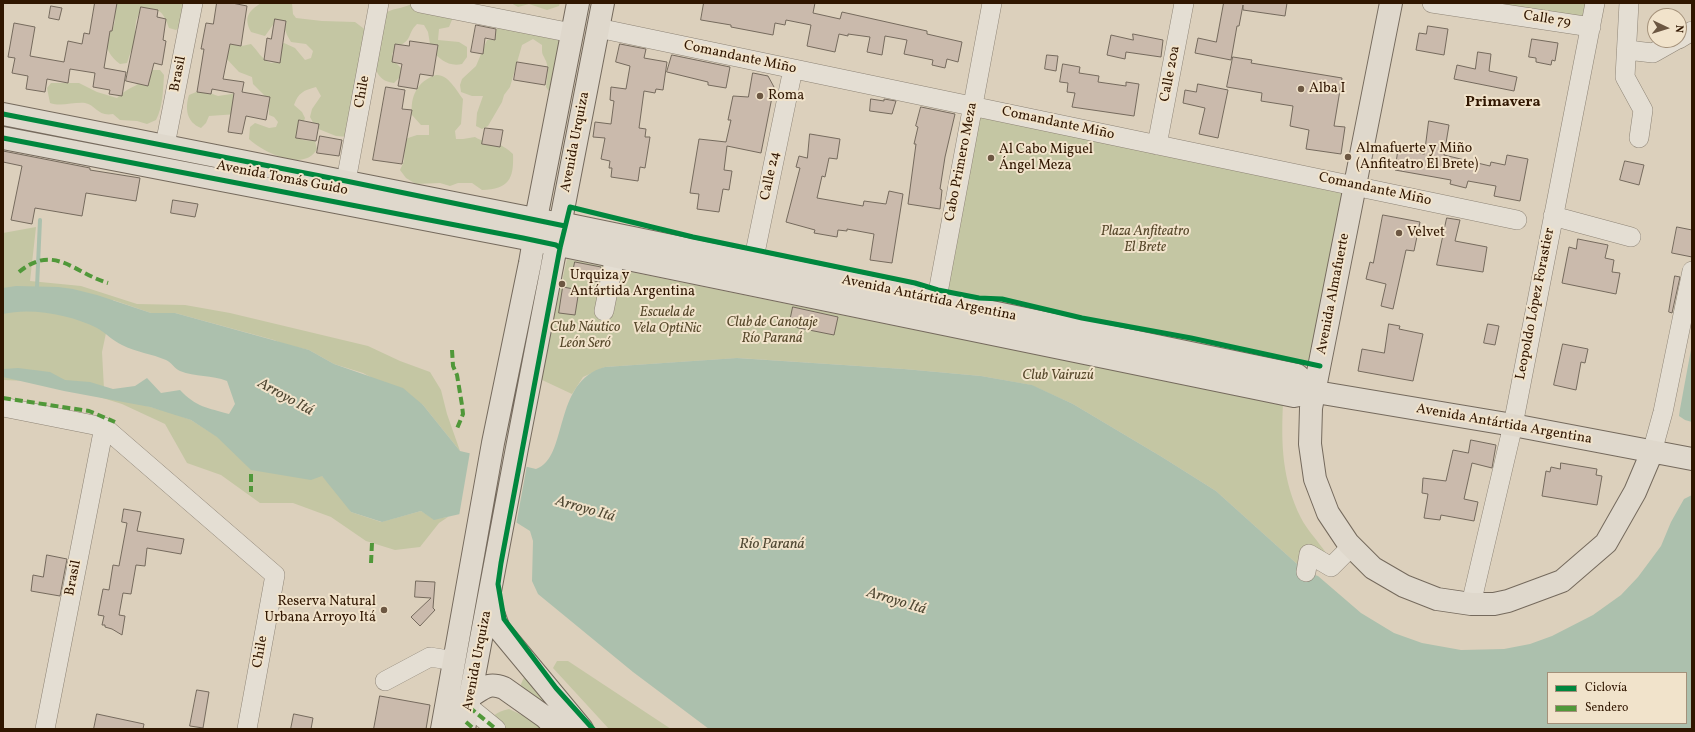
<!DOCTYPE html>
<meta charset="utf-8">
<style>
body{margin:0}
#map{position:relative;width:1695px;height:732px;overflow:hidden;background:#dcd0bc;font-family:Vollkorn,serif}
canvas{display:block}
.frame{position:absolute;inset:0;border:4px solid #301600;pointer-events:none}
.legend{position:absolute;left:1547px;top:672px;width:140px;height:52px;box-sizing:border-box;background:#f1e3cb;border:1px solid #a4917a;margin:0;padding:5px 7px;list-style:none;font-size:12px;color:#301600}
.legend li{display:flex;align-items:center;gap:8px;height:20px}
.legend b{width:20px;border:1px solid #a4917a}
.north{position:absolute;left:1647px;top:8px;width:40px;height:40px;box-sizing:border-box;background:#f1e3cb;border:1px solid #a4917a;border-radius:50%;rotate:94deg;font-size:11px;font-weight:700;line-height:16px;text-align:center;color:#301600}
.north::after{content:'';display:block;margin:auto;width:14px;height:18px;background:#6c5742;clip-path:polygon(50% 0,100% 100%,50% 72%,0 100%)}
</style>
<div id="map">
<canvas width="1695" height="732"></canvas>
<div class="frame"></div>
<ul class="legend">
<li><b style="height:5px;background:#00873e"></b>Ciclovía</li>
<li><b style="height:5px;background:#509839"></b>Sendero</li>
</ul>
<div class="north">N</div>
</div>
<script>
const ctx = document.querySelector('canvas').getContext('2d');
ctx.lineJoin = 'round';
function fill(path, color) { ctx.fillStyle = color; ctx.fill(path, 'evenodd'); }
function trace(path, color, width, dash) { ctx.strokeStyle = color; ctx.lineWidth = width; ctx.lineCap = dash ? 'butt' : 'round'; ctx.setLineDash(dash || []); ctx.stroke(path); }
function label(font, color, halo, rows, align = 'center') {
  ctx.font = font + ' Vollkorn,serif'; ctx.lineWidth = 4; ctx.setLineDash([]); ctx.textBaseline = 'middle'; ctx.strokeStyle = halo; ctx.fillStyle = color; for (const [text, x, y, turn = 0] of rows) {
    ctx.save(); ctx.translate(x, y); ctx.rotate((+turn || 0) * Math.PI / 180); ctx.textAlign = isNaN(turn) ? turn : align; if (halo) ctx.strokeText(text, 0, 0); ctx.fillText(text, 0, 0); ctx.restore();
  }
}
fill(new Path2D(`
 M115,3h81l-13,21 -7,6 -7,-2c-6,-17 -10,-22 -29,-17l-4,10 -1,10 2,8 -1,7 -5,5 -4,12 -7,1c-10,-7 -14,-16 -16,-28 15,-9 10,-18 11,-33z
 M261,3h31l1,11 3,4 26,3 33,1 12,9 -1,87 -1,14 -4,6 -25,-2 -20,-8 -6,-11 2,-8 9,-13 -5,-9c-12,3 -18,6 -22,18l8,7 3,6 -6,17 3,5 13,1 2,8c-13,24 -54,3 -68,-10l1,-12 5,-4 14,5 7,-1 2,-5 -4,-5 -5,-2v-15l-16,-16 -1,-7 -13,-5 -15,-16 6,-12 12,2 9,-2c7,7 10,15 20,19l5,-1 1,-16 7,-3 11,5 10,12 6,-2 2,-7 -7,-7 -15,-2 -4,-7 -3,-8 -9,-5 -10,14 -14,-4c-8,-15 -2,-21 10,-29z
 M413,3l41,12 -5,12 -10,2 -1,11 21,2 8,5v10l-5,7c-14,3 -22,-5 -31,-14l-3,-18 -4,-7 -7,-1c-11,11 -3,16 -21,23l-4,7 3,8 6,6 -1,9 -6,6c-7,-1 -12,-3 -16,-9 -7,-11 4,-50 9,-62 8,-4 18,-4 26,-9z
 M511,3h49l-1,3 -12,4 -18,-6 -11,3z
 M1494,3h92l-5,25z
 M539,16l7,2 19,20 -15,55 -4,-6c1,-8 3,-18 0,-26 -4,-9 -4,-5 -4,-16l-9,-6 -11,6 -12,42 -6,8 -2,7 -14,24 -6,3 -6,-3 1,-13 6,-17h-11l-11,-4 -1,-7 2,-6 14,-13 11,-26h7l2,-11 28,-12z
 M152,70h8l4,5c-1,15 -1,31 -8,45l-9,4 -10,-3 -17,-1 -7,-6c-15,3 -17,-9 -28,-11 -12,-1 -24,4 -35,0l-3,-15 4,-5h28l18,9 20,6c11,-12 25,-11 35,-28z
 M436,75c12,-1 20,15 27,24l-2,25 -6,7 1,8h7l12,-2c7,5 11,3 18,5 7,2 15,7 20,12 1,25 -4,35 -31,36l-10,-7h-14l-8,3 -10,-3 -24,1 -10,-6 -6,-8 4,-9 1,-22 12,-4h12v-10h-8l-9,-10c-2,-18 5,-34 24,-40z
 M201,90l17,6 20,-3 -1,21 -28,2 -3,7 -5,5c-15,-6 -16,-20 -12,-33z
 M976,113l375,76 -36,179 -375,-76z
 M36,227l-6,54 51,5 56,18 48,1 45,8 138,33 32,15 30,11 11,18 6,24 13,37 -37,-46 -60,-32 -29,-9 -25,-14 -26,-6 -9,-4 -99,-27h-24l-38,-13 -11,52 2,37 32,14 36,10 19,7 32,20 99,36 18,14 11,22 30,10 40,-11 13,8 14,-2 -9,6 -19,24 -25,3 -29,-9 -35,-24 -38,-14h-33l-39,-28 -34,-12 -22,-39 -43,-20 -71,-22 -48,-2v-147z
 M567,259l348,71 166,31 202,42c-2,41 -1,77 18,115 6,12 17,23 25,35l-15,18 -5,1 -90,-81 -54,-34 -89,-53 -42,-19 -50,-9 -77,-7 -166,-11 -133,9 -22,10 -11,17 -32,-15z
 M557,661h11l103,68h-62l-56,-61z
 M525,675l50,54h-9l-48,-38z
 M509,709l15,7 19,13h-62c9,-11 14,-17 28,-20z`), '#c4c6a3');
fill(new Path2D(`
 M16,286l42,1 15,2 24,6 54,18h24l134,37 25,14 69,24 20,17 37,46 76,18c33,-11 16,-88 69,-102l132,-9 167,11 77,7 51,9 41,19 89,53 54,34 90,81 12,4 43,37 33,20 28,10 39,7 43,-1 26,-5 22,-8 41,-21 28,-20 17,-18 23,-31 10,-24 13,-23 8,-4v234h-983l-76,-57 -95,-78 -6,-13 1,-40 -3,-10 -16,-10 -54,-7 -26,6 -13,-9 -39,11 -31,-10 -29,-36 -11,4 -60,-10 -34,-33 -26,-17 -41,-13 -86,-16 -61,-14v-8l15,-1 32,4 15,8 25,2 23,7 22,-3 12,-8 14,15 19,-3c16,17 28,18 49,24l6,-10 -8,-23c-15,-6 -32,-4 -47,-10 -5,-2 -9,-9 -14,-11 -14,-6 -30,-8 -44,-15 -9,-4 -16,-12 -25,-17 -25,-13 -66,-21 -94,-14v-26zM1548,673h138v50h-138z
 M1692,344v78l-7,-2 -6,-4 1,-7z`), '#acc0ad');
fill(new Path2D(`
 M470,452l57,13 -11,60 -3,-2 -54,-7z`), '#dcd0bc');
trace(new Path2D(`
 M37,287l3,-67`), '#acc0ad', 4);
const building = new Path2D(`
 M95,3h22l-5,28h-2l-6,37 22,4 -4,24 -13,-2 1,-4 -17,-3 2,-14 -25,-4 -2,14 -21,-4 -2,13 -19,-3 2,-13 -16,-3 3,-15 -7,-1 6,-34 21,4 -5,29 34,6 4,-21 14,3 2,-11 5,1z
 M217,3h15l15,3 -6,40 -11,-2 -7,35 21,3 -2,10 28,5 -4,23 -20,-4 -4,18 -14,-2 6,-39 -22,-4 -1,5 -14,-2 7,-43h-3l5,-26 7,1z
 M704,3h111l-2,10 27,6 2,-7 85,19v3l35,8 -4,20 -11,-3 -2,9 -13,-3 1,-5 -29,-6 3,-14 -22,-4 -3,19 -15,-3 3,-15 -22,-3v2l-9,-2 -4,18 -28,-6 4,-21 -25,-5 -1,5 -10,-2 -2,12 -42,-8v-2l-30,-5z
 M1224,3h63l-2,13 -42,-6v-5l-4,21h-2l-6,34 -36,-7 3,-15 18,4z
 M51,6l11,2 -3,12 -10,-2z
 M141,7l17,3 -1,7 9,2 -3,21 3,1 -4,24 -8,-2 -6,23 -22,-5z
 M275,19l11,2 -6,42 -16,-3 3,-22 4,1z
 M476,25l20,4 -1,11 -10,-2 -2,16 -12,-2z
 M1428,26l20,3 -4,26 -28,-5 3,-17 7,1z
 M1133,34l30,6 -2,17 -35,-5 -1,7 -18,-4 4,-20 22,5z
 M1532,39l26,4 -3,18 -3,-1 -1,5 -15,-3v-4l-7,-1z
 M410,41l28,4 -5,31 -13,-2 -3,15 -19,-3 4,-22 -10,-2 3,-18 14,2z
 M620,44l26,5 -2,9 23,4 -4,28 -7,-1 -1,4 -11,-2 -5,37 7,1 -1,8h5l-5,31 -5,-1 -2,14 -27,-4 1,-9h-3l1,-7 -9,-2 4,-21 -12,-1 2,-15 16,2 3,-23 -4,-1 1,-13 15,2 4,-23 -14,-4z
 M1478,52l13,2 -2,17 28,6 -3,14 -60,-12 3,-14 18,4z
 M672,55l58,12 -4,21 -18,-3v-3l-41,-10z
 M1047,55l11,1 -2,15 -11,-2z
 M1233,57l19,3 -1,3 91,15 -8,48 11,1 -4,27 -35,-5 3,-19 -19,-4 3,-20 -32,-5 1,-8 -35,-6z
 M517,62l31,5 -3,18 -31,-5z
 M1063,64l17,3 -1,6 20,3 -1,6 28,4v-4l13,2 -5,32 -62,-9 3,-14 -8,-1 1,-9 -8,-1z
 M753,73l15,3 6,11 -13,66 -34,-7 -3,24 8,1 -3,19 -6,-1 -4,23 -22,-3 2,-15 -9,-1 9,-54 27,3 5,-22h-3l5,-24 15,1z
 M1198,84l30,6 -10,48 -19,-4 6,-26 -22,-5 2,-13 11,2z
 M386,87l19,3 -3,19 10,1 -10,54 -29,-4z
 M871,99l13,2v-2l12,2 -4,13 -22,-3z
 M921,107l34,7 -10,43 -5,32 2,1 -2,19 -32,-5 8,-60h-2l4,-17 -2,-1z
 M299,120l20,4 -3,17 -20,-3z
 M1429,121l20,4 -5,30 46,11 1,-4 14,3 2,-10 21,4 -8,42 -26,-5 2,-10 -28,-5 -2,7 -16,-4 1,-4 -56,-10 3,-21 26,5z
 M485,128l18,2 -3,17 -18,-3z
 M810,134l30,5 -3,20 -8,-1 -4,19 -3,-1 -5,22 46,8 1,-5 22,3 3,-13 14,3 -11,69 -22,-3 4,-26 -27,-5v2l-9,-1 -1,7 -23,-4 1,-3 -29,-8 14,-54 -4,-1 3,-11 8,2z
 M320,136l22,4 -3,16 -22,-3z
 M3,151l87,17v2l50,8 -4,23 -50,-8 -4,23 -47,-8 -3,16 -21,-4 11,-54 -19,-4z
 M1625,161l19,4 -5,20 -19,-5z
 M173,200l25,4 -3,13 -24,-4z
 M1383,215l37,7 -6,29 -8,-1 -13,59 -12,-3 5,-22 -20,-5 4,-17 3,1z
 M1447,218l13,2 -5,21 32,6 -4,25 -46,-7z
 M1677,227l15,3v27l-20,-4z
 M1578,239l30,6 -3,13 9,2 -2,12 8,1 -4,21 -54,-11 7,-36 7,2z
 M575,262l26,5 -2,15 -27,-5z
 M1675,276l5,1 -8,36 -3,-1z
 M563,287l16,3 -4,25 -16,-2z
 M793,307l45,10 -4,18 -45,-9z
 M1389,324l11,2 -1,3 24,5 -10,47 -55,-10 4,-22 22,4z
 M1488,324l11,2 -4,19 -11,-2z
 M1563,344l25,5 -3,14 -4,-1 -5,28 -22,-5z
 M1471,440l25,5 -4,23 -20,-5 -8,36 14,3 -4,19 -33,-6 -1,5 -16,-2 4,-24 -6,-1 1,-15 23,3 7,-31 15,3z
 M1561,463l36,6 -1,6 6,1 -5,29 -55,-9 4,-25 4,1 1,-5 9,2z
 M124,509l17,3 -4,19 47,8 -3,15 -34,-6 -2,18 -9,-1 -5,29 -8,-1 -4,22 6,1 -3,19 -10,-6 -7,-2v-2h-3l2,-9 -6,-1 5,-26 6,1 4,-25 6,1 8,-43 -5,-1z
 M47,555l20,4 -7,37 -29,-5 2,-16 10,2z
 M416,581l19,1 -2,26 2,2 -15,16 -9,-9 20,-19 -16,-1z
 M197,690l12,2 -6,36 -13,-2z
 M380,696l50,9 -4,24h-52z
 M97,714l47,10 -1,5h-49z
 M294,714l19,4 -2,11h-20z`);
fill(building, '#cabaac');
trace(building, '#756a5d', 1);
const minor = new Path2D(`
 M420,3l152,30
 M1432,3l159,24
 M1629,3l-4,74 18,33 -4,28
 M598,28l919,192
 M1679,39l13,-8
 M1627,50l26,3 23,-13
 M165,145l28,-142
 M1157,145l27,-142
 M346,181l33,-178
 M1553,216l78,21
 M750,277l43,-208
 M604,311l11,-55
 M934,314l58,-311
 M3,407l101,20 171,148 -28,154
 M1652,452l11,-40 29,-141
 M1306,572l3,-18 22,13 21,-21
 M1471,604l42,-179 82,-422
 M385,681l45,-24 25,4
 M469,707l27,22
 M45,729l59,-302`);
const major = new Path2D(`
 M1391,3l-80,405 -1,36 5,35 13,34 20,30 25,25 31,18 33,13 34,5h23l14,-3 54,-20 44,-38 29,-51 17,-40
 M3,114l557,110 10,1 727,150 19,17
 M3,138l561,108 730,150 22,-4 197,33 179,34
 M489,602l10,27 83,100
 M471,696c13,-8 17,-14 33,-8l41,29 12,12
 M442,729l51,-286 37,-180 4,-23 2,-21 42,-216
 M464,729l53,-281 86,-445`);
trace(minor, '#8e8476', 20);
trace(major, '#756a5d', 24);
trace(minor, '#e4ded3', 19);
trace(major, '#dfd8cc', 22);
trace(new Path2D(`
 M19,272c35,-29 55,1 89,11
 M452,350l1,16 4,9 5,30 1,9 -7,17
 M3,398l86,13 26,11
 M251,474v18
 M371,563l1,-20
 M469,707l27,22
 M466,722l8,7`), '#509839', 4, [8, 4]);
trace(new Path2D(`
 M3,114l343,67 219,45
 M3,138l520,100 33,7 4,3
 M593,729l-37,-41 -52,-69 -6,-35 3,-21 59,-315 10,-41 123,30 222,46 23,7 41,8 23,1 80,19 109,20 129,28`), '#00873e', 5);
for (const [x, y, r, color] of [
 [1301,89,4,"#6c5742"],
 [760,96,4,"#6c5742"],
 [1348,157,4,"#6c5742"],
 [991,158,4,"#6c5742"],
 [1399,233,4,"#6c5742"],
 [562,284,4,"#6c5742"],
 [384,610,4,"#6c5742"]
]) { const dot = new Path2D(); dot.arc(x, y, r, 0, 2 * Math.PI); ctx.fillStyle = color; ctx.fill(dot); trace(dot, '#f1e3cb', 1.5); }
label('14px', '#301600', '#f1e3cb', [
 ["Calle 79",1547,20,9],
 ["Comandante Miño",740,58,12],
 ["Brasil",179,74,-79],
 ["Calle 20a",1171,74,-79],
 ["Chile",363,92,-79],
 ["Comandante Miño",1058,124,12],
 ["Avenida Urquiza",576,142,-79],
 ["Cabo Primero Meza",962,162,-79],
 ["Calle 24",771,176,-78],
 ["Avenida Tomás Guido",282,179,11],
 ["Comandante Miño",1375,190,12],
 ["Avenida Almafuerte",1334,294,-79],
 ["Avenida Antártida Argentina",929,299,12],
 ["Leopoldo López Forastier",1536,304,-79],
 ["Avenida Antártida Argentina",1504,425,10],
 ["Brasil",74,578,-79],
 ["Chile",261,652,-79],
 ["Avenida Urquiza",478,661,-79]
]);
label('14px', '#301600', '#f1e3cb', [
 ["Alba I",1309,89],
 ["Roma",768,96],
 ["Almafuerte y Miño",1356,149],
 ["(Anfiteatro El Brete)",1356,165],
 ["Al Cabo Miguel",999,150],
 ["Ángel Meza",999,166],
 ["Velvet",1407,233],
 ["Urquiza y",570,276],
 ["Antártida Argentina",570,292],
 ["Reserva Natural",376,602,"right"],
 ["Urbana Arroyo Itá",376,618,"right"]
], 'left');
label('italic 14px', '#57482b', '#f1e3cb', [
 ["Plaza Anfiteatro",1145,232],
 ["El Brete",1145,248],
 ["Escuela de",667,313],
 ["Vela OptiNic",667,329],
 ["Club de Canotaje",772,323],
 ["Río Paraná",772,339],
 ["Club Náutico",585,328],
 ["León Seró",585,344],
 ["Club Vairuzú",1058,376]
]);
label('bold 15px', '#301600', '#f1e3cb', [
 ["Primavera",1503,103]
]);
label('italic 15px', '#4f4732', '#f1e3cb', [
 ["Arroyo Itá",285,398,29],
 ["Arroyo Itá",585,510,16],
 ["Río Paraná",772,545],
 ["Arroyo Itá",896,602,17]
]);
</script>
